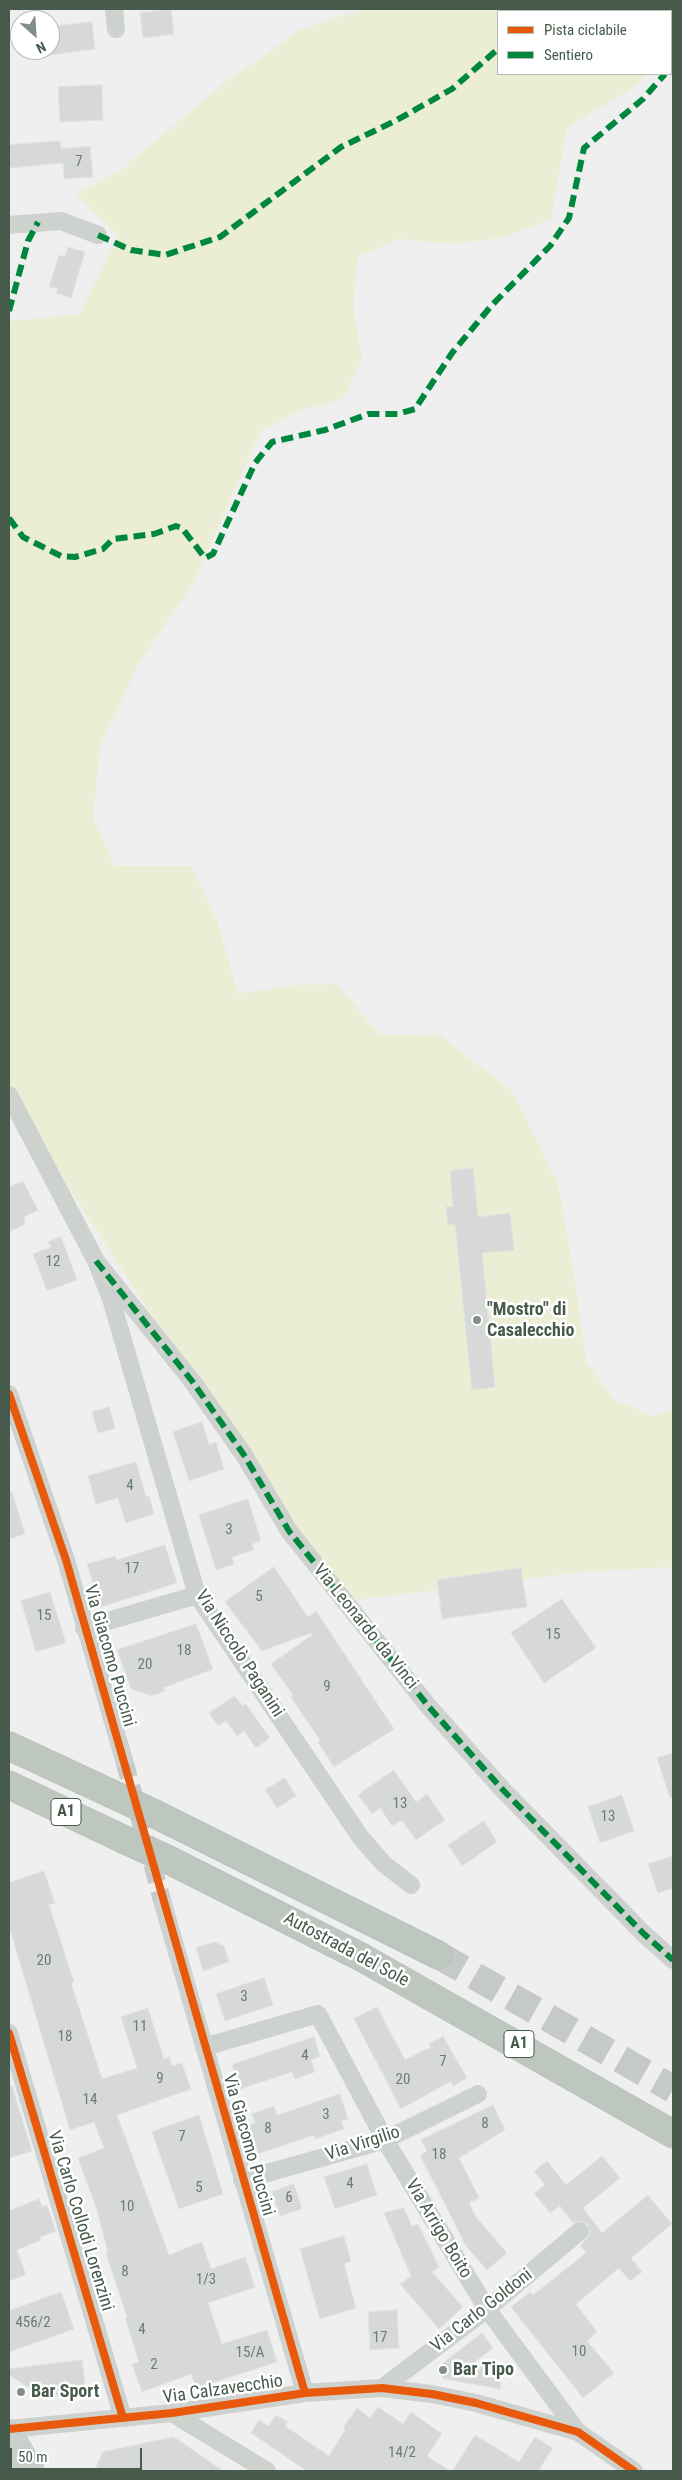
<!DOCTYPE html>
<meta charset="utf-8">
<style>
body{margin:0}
#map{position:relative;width:682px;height:2480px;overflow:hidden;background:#f0eff0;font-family:"Roboto Condensed",sans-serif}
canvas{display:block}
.frame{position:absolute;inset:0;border:10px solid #475b4c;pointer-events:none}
.legend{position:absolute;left:497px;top:10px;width:175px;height:65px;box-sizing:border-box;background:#fff;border:1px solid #b5bdb7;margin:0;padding:6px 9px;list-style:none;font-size:15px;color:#475b4c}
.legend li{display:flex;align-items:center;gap:10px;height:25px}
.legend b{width:25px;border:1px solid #b5bdb7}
.north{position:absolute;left:10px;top:10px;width:50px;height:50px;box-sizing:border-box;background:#fff;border:1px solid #b5bdb7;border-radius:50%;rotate:154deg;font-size:14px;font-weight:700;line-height:20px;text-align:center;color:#475b4c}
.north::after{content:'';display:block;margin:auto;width:18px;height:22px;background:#828f85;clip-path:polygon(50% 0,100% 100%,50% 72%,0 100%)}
.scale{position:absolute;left:10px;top:2448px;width:132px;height:22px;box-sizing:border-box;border:2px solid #475b4c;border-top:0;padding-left:6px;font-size:15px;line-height:18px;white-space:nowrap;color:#475b4c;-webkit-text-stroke:4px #fff;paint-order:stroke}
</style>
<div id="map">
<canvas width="682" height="2480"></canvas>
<div class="frame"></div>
<ul class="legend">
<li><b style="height:6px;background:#e8590c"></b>Pista ciclabile</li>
<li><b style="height:6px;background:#00873e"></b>Sentiero</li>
</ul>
<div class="north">N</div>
<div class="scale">50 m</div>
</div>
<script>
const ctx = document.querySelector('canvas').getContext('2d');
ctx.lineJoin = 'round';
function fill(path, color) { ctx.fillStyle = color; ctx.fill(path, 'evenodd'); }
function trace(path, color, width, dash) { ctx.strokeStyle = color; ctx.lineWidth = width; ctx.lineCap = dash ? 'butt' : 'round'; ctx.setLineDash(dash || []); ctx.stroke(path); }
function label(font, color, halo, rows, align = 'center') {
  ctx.font = font + ' "Roboto Condensed",sans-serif'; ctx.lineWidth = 5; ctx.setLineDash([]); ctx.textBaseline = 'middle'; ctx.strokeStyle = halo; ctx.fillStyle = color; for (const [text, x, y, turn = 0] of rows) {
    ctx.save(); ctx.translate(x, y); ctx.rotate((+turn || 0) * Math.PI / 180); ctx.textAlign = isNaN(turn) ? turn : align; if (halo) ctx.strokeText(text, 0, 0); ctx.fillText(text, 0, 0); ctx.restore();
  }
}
fill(new Path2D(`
 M365,9h308v32l-2,4v-34h-173v63h149l-8,10 -72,44 -16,91 -46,18 -50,7 -56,-5 -41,18 -5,49 9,53 -18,39 -50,15 -34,19 -68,154 -53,77 -39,83 -7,72 22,48h77l26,57 20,71 54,-9 45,-1 42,50 62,2 72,56 45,91 17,96 11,83 28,37 38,17 21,-5v156l-92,5 -225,28 -91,-108 -195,-303 -61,-104v-764l71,-7 38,-78 -42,-42 46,-25 100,-84 78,-55z`), '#ebeed4');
const building = new Path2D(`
 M171,9l3,25 -31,4 -3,-25z
 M92,22l3,27 -45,6v-28z
 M102,85l1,35 -43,2 -2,-35z
 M60,141l1,8 29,-3 3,31 -29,2 -1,-16 -54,5v-23z
 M68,247l17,5 -14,46 -15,-5 2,-4 -9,-2 10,-32 6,2z
 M473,1168l5,49 32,-4 4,37 -32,3 13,134 -23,3 -17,-166 -7,1 -2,-18 7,-1 -3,-35z
 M23,1181l15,29 -14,7 1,7 -16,8v-44z
 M61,1237l16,43 -30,11 -14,-37 18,-7 -3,-5z
 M109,1407l6,21 -17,5 -6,-21z
 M202,1422l7,23 7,-3 8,27 -35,12 -16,-49z
 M136,1462l10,35 3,-1 5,18 -28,9 -8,-25 -22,6 -8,-28z
 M9,1492h3l13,42 -16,5z
 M248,1499l13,42 -9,3 2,6 -22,7 2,7 -18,6 -17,-55z
 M165,1545l12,38 -76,24 -14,-43 28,-8 1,4z
 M274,1567l34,50 8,-6 78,118 -60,38 -16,-25 2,-2 -30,-44 3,-1 -22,-31 41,-29 -1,-2 -49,18 -37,-49z
 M521,1568l6,39 -85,12 -5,-39z
 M50,1592l16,51 -30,9 -15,-51z
 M562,1599l34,49 -52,35 -33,-50z
 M196,1624l17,45 -50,19 2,3 -13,5 -21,-7 -14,-39z
 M235,1696l8,10 3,-2 24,34 -14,10 -12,-17 -7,5 -11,-15 -8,5 -9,-13z
 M673,1753v45h-3l-13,-40z
 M394,1770l22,32 11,-8 18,26 -29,20 -14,-20 -10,6 -12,-18 -8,6 -14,-19z
 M285,1778l11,18 -19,12 -12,-18z
 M622,1795l12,36 -34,12 -12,-36z
 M484,1821l13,21 -35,24 -14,-21z
 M673,1856v32l-15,5 -10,-29z
 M44,1871l11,32 -6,2 25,77 -3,1 31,96 35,-11 -16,-51 27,-9 16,51 5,-2 3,9 10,-3 9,26 -74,26 52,140 33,-13 9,27 34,-12 10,30 -47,16 14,41 45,-14 10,32 -81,26 -5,-14 -49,18 -10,-28 7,-2 -14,-44 2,-1 -21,-64 2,-1 -12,-45 -18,-49 26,-10 -10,-26 -24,8 -61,-204v-43z
 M215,1942l9,4 5,16 -26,9 -7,-23z
 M264,1978l9,27 -48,16 -9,-27z
 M377,2007l28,53 26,-13 -2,-3 14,-8 24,42 -14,8 -2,-5 -50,28 -47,-90z
 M314,2037l6,19 -9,4 4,12 -20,7 -3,-7 -52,17 -8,-24z
 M9,2086h3l20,65 -23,7z
 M340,2094l8,25 -7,2 3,8 -29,10 -1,-4 -56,19 -9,-29 6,-2 -3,-9 22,-8 3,9z
 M493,2105l12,25 -46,28 20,40 -10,5 7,14 31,36 -20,17 -21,-24 -46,-91 7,-4 -6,-11z
 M199,2115l24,79 -44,15 -27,-77z
 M602,2156l18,22 -37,30 19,25 46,-38 24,29 -41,34 11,14 -12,9 -11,-13 -43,36 21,28 -10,9 27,32 -31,25 -72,-91 19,-15 3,3 53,-42 -6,-7 10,-12 -2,-10 -9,-3 -6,2 -13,-17 -10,7 -16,-20 11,-8 -11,-14 13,-10 19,24z
 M367,2164l10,31 -42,14 -11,-32z
 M294,2184l8,25 -22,7 -8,-24z
 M39,2199l3,8 5,-2 9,26 -16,6 1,3 -24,10 9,25 -17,6v-70z
 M404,2208l8,18 6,-2 21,43 -7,5 31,35 -24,22 -39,-45 11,-8 -27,-63z
 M344,2236l7,25 -7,3 12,44 -36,11 -20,-70z
 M61,2292l13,37 -65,23v-41z
 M397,2310l2,38 -29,2 -2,-38z
 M482,2333l11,15 -18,14 27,6 -2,21 -56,-10 -5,-10 3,-5z
 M82,2360l4,32 -41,6 -36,-23v-6z
 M378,2407l25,17 8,-12 31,22 -15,22 23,15h-143l-56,-38 8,-13 9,6 8,-11 12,7 -3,4 44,30 16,-26 -2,-2 14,-20 13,10z
 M475,2435l44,27 16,-25 18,11 -15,23h-85z
 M174,2437l49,34h-129l9,-19z`);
fill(building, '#d7d9d8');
trace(building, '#e1e2e2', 1);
trace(new Path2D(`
 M124,1760l39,144`), '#c6cac7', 18, [18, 9]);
trace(new Path2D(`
 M438,1955l235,134`), '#c6cac7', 28, [28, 14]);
const highway = new Path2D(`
 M9,1746l101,47
 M9,1785l114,54
 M155,1814l283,141
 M167,1859l196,99 310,176`);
trace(highway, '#b5bfb7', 29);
trace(new Path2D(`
 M114,9l2,20
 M9,225l52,-4 37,14
 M9,1095l87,166 15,38 86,296 164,243 23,26 27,21
 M96,1261l96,120 52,74 45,76 140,176 74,83 140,143 30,27
 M9,1394l57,166 58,200
 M84,1628l113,-33
 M163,1904l142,489
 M9,2033l114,385
 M204,2047l114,-33 67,126 102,169 91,123
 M242,2180l143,-40 93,-46
 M382,2388l105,-79 93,-78
 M172,2413l95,58
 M9,2429l163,-16 133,-20 77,-5 50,6 44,9 102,29 56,39`), '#ced2cf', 18);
trace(new Path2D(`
 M9,2433l22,38`), '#c8d0cb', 28);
trace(highway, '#bdc7c0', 28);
const highwayBridge = new Path2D(`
 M110,1793l45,21
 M123,1839l44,20`);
trace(highwayBridge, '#b5bfb7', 29, []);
trace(highwayBridge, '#bdc7c0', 28);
trace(new Path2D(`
 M542,11l2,-2
 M671,67l2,-3
 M98,235l33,15 34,5 55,-18 121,-90 54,-26 57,-32 46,-40
 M9,311l19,-70 10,-19
 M9,518l14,19 38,19 14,1 28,-8 10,-10 41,-5 22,-8 6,2 23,30 8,-4 42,-91 17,-21 53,-12 43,-16h30l17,-5 37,-56 40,-48 58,-59 19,-28 15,-70 59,-49 22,-25
 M96,1261l96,120 52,74 45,76 140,176 74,83 140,143 30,27`), '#00873e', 6, [12, 6]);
trace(new Path2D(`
 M9,1394l57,166 239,833
 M9,2033l114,385
 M9,2429l163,-16 133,-20 77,-5 50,6 44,9 102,29 56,39`), '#e8590c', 8);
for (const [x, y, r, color] of [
 [477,1320,5,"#828f85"],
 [443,2370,5,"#828f85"],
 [21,2392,5,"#828f85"]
]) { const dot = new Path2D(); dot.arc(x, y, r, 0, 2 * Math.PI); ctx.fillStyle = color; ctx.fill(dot); trace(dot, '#fff', 2); }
label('15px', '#6c7c70', null, [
 ["7",79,162],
 ["12",53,1262],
 ["4",130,1486],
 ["3",229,1530],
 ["17",132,1569],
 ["5",259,1597],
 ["15",44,1616],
 ["15",553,1635],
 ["18",184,1651],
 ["20",145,1665],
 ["9",327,1687],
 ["13",400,1804],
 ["13",608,1817],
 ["20",44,1961],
 ["3",244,1997],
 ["11",140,2027],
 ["18",65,2037],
 ["4",305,2056],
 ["7",443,2062],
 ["9",160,2079],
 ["20",403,2080],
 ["14",90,2100],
 ["3",326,2115],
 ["8",485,2124],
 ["8",268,2129],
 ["7",182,2137],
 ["18",439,2155],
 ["4",350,2184],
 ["5",199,2188],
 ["6",289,2198],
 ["10",127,2207],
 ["8",125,2272],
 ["1/3",206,2280],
 ["456/2",33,2323],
 ["4",142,2330],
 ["17",380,2338],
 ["10",579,2352],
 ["15/A",250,2353],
 ["2",154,2365],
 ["14/2",402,2453]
]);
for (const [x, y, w] of [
 [66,1812,30],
 [519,2044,30]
]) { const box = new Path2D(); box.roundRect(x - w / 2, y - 13.5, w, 27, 4); ctx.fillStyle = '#fff'; ctx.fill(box); trace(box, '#475b4c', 1); }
label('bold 16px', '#475b4c', null, [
 ["A1",66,1812],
 ["A1",519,2044]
]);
label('bold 18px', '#475b4c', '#fff', [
 ["\"Mostro\" di",487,1310],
 ["Casalecchio",487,1331],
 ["Bar Tipo",453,2370],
 ["Bar Sport",31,2392]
], 'left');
label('18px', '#475b4c', '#fff', [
 ["Via Leonardo da Vinci",365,1627,51],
 ["Via Niccolò Paganini",239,1654,57],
 ["Via Giacomo Puccini",109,1656,74],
 ["Autostrada del Sole",346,1950,28],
 ["Via Virgilio",363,2144,-18],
 ["Via Giacomo Puccini",248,2145,74],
 ["Via Carlo Collodi Lorenzini",80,2221,73],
 ["Via Arrigo Boito",438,2229,59],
 ["Via Carlo Goldoni",482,2311,-38],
 ["Via Calzavecchio",223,2390,-8]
]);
</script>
